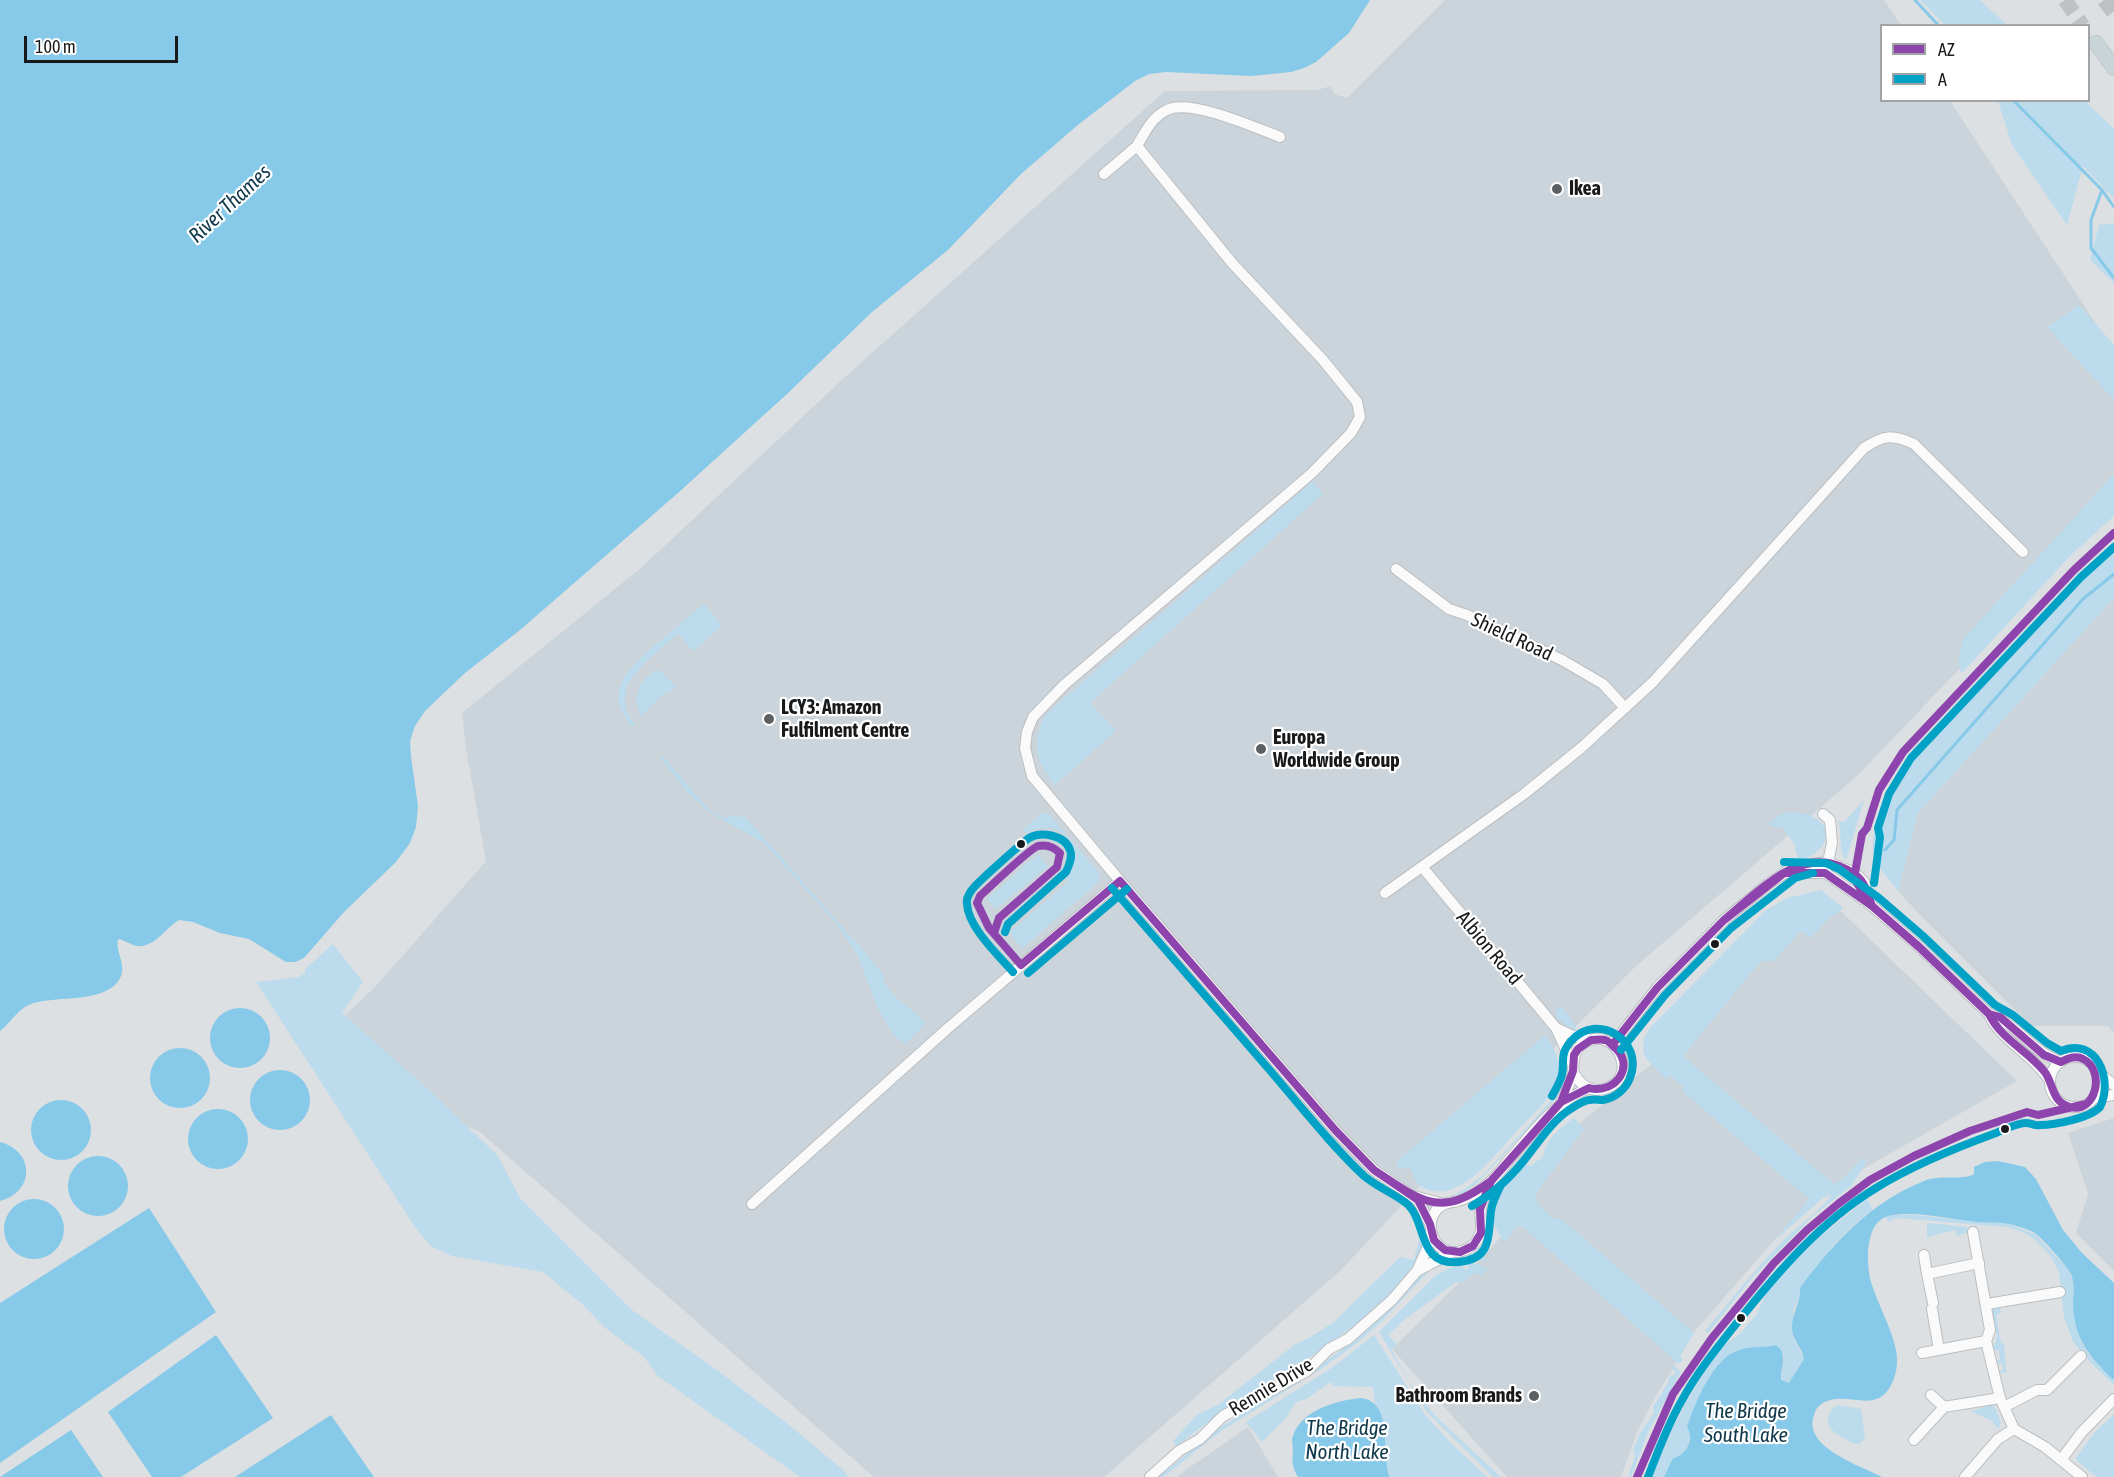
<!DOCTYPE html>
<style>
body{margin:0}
#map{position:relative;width:2114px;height:1477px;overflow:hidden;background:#dce0e2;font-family:"Asap Condensed",sans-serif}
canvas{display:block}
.legend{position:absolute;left:1880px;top:24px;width:210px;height:78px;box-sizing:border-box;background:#fff;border:2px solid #a2a3a4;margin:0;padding:8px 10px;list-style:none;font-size:18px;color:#17191b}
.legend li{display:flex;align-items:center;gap:12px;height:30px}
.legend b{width:30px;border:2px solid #a2a3a4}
.scale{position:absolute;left:24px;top:36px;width:154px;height:27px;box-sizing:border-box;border:3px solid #17191b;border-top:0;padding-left:8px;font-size:18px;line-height:21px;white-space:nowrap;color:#17191b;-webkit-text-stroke:4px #fff;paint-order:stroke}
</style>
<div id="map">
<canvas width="2114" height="1477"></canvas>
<ul class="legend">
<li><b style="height:8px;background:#8e44ad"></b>AZ</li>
<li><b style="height:8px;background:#01a2c5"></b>A</li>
</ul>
<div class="scale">100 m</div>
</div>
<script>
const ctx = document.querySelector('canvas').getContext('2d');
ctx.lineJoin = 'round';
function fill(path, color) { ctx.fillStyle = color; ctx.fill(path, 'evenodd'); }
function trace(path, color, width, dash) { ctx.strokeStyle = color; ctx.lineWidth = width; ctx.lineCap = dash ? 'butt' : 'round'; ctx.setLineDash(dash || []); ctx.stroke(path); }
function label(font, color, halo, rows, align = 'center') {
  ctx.font = font + ' "Asap Condensed",sans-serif'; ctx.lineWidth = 4.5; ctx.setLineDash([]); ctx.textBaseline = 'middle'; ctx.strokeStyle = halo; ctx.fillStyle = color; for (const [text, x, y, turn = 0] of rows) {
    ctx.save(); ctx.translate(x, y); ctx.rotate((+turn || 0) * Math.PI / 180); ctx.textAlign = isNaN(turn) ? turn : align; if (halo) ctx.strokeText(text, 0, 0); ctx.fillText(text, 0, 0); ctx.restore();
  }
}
fill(new Path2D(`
 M1445,0h439l17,25 -19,1v74l68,1 164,250v136l-146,173 -112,117 -221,190 -154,154 -140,149 -237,207h-230l-394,-345 -55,-23 -79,-94 30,-29 110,-125 -20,-112 -4,-36 180,-146 203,-190 320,-286 152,-1 14,-4 3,8 13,4z
 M2114,598v435l-6,-7h-77l-112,-112 -21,-23 20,-78z
 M1821,892l196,189 -208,119 -113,130 -42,69 -17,33 -16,45h-114l-115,-128 70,-69 46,-51 48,-86 106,-88z
 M2114,1118v153l-38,-38 12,-39 -20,-61z
 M1248,1427l30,50h-101l6,-5z`), '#cbd4da');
fill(new Path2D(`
 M1920,0h60l27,25h-62z
 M1998,101h87l29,28v70l-31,-33 -16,59 -55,-80z
 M2114,223v60l-24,-23 9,-35z
 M2079,305l35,40v55l-67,-73z
 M2114,474v42l-44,40 -108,117c-7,-10 -1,-22 1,-34z
 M1313,481l10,13 -233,209 26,28 -61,54c-20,-24 -23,-41 -10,-70z
 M2114,541v57l-196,215 -20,78c-7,-10 -17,-20 -23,-31 -10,-21 15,-75 26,-94l167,-180z
 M704,604l18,22 -29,25 -15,-17c-25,22 -74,53 -43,90l-3,3c-32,-38 1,-63 29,-87 14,-12 28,-24 43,-36z
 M659,670l17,16 -8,8 -2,-2 -24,24c-13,-17 -1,-40 17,-46z
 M663,756l47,55 14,7 12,-3 4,3 4,-3 138,157c2,4 2,10 5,14 7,14 28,24 39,37l-20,21 -11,-7 -17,-28 -21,-55 -21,-31 -73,-81 -53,-29 -24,-22 -26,-33z
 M1864,800l-16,54 -2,6c-9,-10 -3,-27 -8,-39l5,1 3,-2z
 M1043,812l7,4 48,55 2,8 -5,6 -72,63 -7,-6 -6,-10 58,-50 -2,-3c24,-30 -9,-66 -39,-45l-4,-4z
 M1790,812c10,1 20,1 28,8 20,15 0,37 -19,40l-4,-10 1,-3 -14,-20h-9l-5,-3 11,-9z
 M1038,854l10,12 -52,43 -9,-10z
 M1821,890l22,18 -6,6 -7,3 -19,21 -10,-7 -27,30h-13l-78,95 151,128 9,-5 19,-21 5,4 -16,24 -38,30 -62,63 -43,54 -3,-2c26,-31 51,-63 80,-92 13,-13 38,-30 47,-45l-9,4 -49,43 35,-42 -127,-108 2,-3 -14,-13 -4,4 -19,-19 -4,-8 1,-14 6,-10 115,-117 22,-13z
 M333,944l30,38 -21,31 86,76 70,67 22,42 112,112 85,60 67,51 58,48 7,8h-49l-142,-101 -14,-19 -40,-30 -22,-23 -39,-32 -91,-16 -20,-9 -15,-17 -161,-248 43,-5 6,-4v-4z
 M1561,1006l15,20 -1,6 -19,-15v-6z
 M1545,1035c8,12 17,26 14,42 -4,19 -29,40 -42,54 -20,21 -51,65 -83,60 -15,-2 -20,-11 -24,-24l-12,2 -2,-7z
 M1562,1052c6,16 4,27 -2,42l-83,89 -12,9 -17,5 17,-8 18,-14 76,-83c6,-13 8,-25 2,-39z
 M1574,1118l10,11 -49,66 3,9 17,16 4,-3 133,114 2,2 -14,23 3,3 -4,5 -154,-135 -6,-3 -6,5 -7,11c-30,-32 -3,-53 19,-78l5,2 13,-9c3,-19 17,-29 31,-39z
 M1992,1133v3c-103,31 -170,85 -240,165l-2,-2c67,-78 140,-138 242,-166z
 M1867,1199l6,11c-29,19 -52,50 -73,78l1,5 -8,18 2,29 9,19 -12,21 -3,3 -8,-3 3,-25 -8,-10 -37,5 -6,2 -13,11 -26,44 -6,40 -8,10 -7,1 -9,19h-12c16,-46 39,-85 66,-125l6,-7 16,-11 17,-20 9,-21 23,-26 28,-28z
 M1891,1215h24l93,9 27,10 34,36 4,12v24l8,36 10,15 21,22h2v6l-20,-19 -21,-24 -9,-25 -5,-45 -9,-17 -16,-16 -9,-6 -18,-6 -110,-9 -8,4 -4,-5z
 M1927,1223l40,4 2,5 -12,4 -2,-6 -28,7z
 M1423,1230c6,64 -144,146 -192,176 -19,12 -37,27 -55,40l-3,-5 25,-27 20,-9 76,-60 15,-7 25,-16 66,-65 13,3c4,-8 6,-25 10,-30z
 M1468,1255l19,3 -2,3 -18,-3 -21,5 -18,9 -46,49 -25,22 -36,26 -100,62 -58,46h-5l63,-50 118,-75 51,-43 31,-35 24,-14z
 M1474,1263l14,6 -6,6 -6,-2 -16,10 -4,-1 -53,39 -15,14 9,9 -6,5 17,31 26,35 67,62h-8l-67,-66 -47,-79 57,-57 14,-7 13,-2 1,4 4,-1v-5z
 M2000,1305l1,8 -5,2 5,28 3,1 3,39 -1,-11 -7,1 -1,-2 5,-1 -1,-7 -7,1v-3l5,-1 -1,-10h-9l6,-8 1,-9 -5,-8 -2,-18z
 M1374,1335l52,81 26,28 35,33h-97l-4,-11 -3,-45 -8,-16 -2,-18 -39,-1 -3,-4 -25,17 -10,3 -12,18 -22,22 -16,-20 87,-55z
 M1673,1365l8,7 -33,60 -17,45h-3l7,-21 -2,-5 7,-18 14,-20 -1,-6 16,-26 -1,-3 7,-4 1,-3 -6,-3z
 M1690,1378l3,2 -26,46 -20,51h-3l14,-39z
 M1837,1405l24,4 4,29 -6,6c-7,0 -12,-4 -19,-8 -15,-9 -17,-19 -3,-31z
 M1991,1405l4,2 6,16 -3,6 -6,-8 -21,-10z
 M2114,1414v63h-17l-20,-16 -1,-3 18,-25z`), '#bcdbec');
fill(new Path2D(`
 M0,0h1370l-21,33 -33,29 -12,6 -13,4 -40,4 -85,-4 -17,2 -14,7 -56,43 -58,50 -73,76 -76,62 -85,82 -109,99 -158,137 -55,43 -40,38 -10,15 -5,15 1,16 7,49 -2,21 -6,16 -14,19 -52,50 -40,46 -9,4h-9l-37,-23 -29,-6 -27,-11 -14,-2c-13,7 -24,28 -42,26 -6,-1 -12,-6 -19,-7 -3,12 8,24 3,37 -12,29 -67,19 -90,28 -14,5 -20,19 -31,27z
 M210 1038a30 30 0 1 1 60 0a30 30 0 1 1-60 0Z
 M150 1078a30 30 0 1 1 60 0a30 30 0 1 1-60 0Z
 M250 1100a30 30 0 1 1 60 0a30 30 0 1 1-60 0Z
 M31 1130a30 30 0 1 1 60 0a30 30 0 1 1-60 0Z
 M188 1139a30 30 0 1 1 60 0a30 30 0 1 1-60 0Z
 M0,1142c35,9 35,50 0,59z
 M68 1186a30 30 0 1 1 60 0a30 30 0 1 1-60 0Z
 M1998,1161l27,6 11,12 27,51 19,23 32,30v96h-2c-23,-24 -37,-38 -39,-74 0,-10 2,-21 -2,-31 -3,-7 -29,-36 -36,-41 -7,-4 -18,-7 -26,-9 -10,-2 -21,-1 -31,-2 -28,-3 -58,-11 -86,-7 -28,4 -26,47 -21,67 7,23 20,44 25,68 2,11 1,21 -3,31 -14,33 -39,13 -63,19 -8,2 -14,7 -16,15 -12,33 48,51 68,62h-218l9,-19c13,-2 22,-19 14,-31 8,-24 26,-69 52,-77 11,-4 25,-2 37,-5 13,10 4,22 5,35l8,3 15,-24c-2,-12 -12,-19 -12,-32 0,-14 10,-29 8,-39 33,-45 71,-86 124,-107 16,-7 39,0 50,-7v-7l11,-5z
 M4 1229a30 30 0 1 1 60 0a30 30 0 1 1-60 0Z
 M149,1208l67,104 -216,151v-160z
 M216,1335l57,83 -92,59h-29l-44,-65z
 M1361,1398c34,4 19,57 29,79h-92c-6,-10 -6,-16 -5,-27 0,-5 -2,-10 0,-14 8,-26 45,-36 68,-38z
 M331,1415l43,62h-139z
 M71,1430l32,47h-103z`), '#87c9e8');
trace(new Path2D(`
 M1915,0l24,26
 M2013,100l89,90 12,17
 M2102,190l-11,30v28l23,30
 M1885,850l9,-10 3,-30 186,-211 31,-25`), '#87c9e8', 3);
trace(new Path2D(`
 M2065,0l18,26
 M2104,0l10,13`), '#bec2c4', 15, [15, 8]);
const minor = new Path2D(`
 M1280,137c-24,-9 -90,-39 -113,-27 -15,7 -22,22 -30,36l95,117 91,97 34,42 3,15 -9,16 -39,40 -248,212 -31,32 -6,15 -2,16 7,28 88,105 216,250 38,39 44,30 12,24
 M1104,174l33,-28
 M1396,569l53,40 18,6 95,45 41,24 22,24
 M1823,814l7,6 2,23 -5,24
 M1423,868l133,160 16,35
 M1784,873h41l8,5 39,28 44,38 73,70c28,9 42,38 72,48
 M1385,893l139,-99 57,-46 72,-66 211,-234c20,-13 28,-14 50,-4l109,108
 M1989,1014c9,24 45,41 61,67
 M1556,1028l17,8 18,4
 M1613,1044l44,-56 67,-68 44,-36 27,-18 33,-4 27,11 9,9 8,24
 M2050 1082a25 25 0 1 1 50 0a25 25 0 1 1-50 0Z
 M2098,1072l16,13
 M2094,1098l20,-3
 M1561,1102c4,-9 11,-20 12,-31 1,-11 0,-21 11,-28 31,-19 56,33 23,45 -15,6 -28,-3 -34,-17
 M1491,1181c-3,9 -8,17 -10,26 -2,9 2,18 -1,27 -5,17 -28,24 -41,12 -9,-9 -11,-24 -4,-34 6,-9 14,-9 23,-11 11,-3 24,-12 32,-19 7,-6 13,-14 18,-21 25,-28 45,-58 81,-73
 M1414,1196l30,8
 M752,1204l195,-175 173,-148
 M1973,1232l17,98 -4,11
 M1924,1255l3,19
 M1417,1271l35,-19
 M1933,1303l-6,-29 52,-11
 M1987,1304l73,-12
 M1932,1309l7,41
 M1922,1353l64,-12 14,57
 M1931,1395l13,12
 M2004,1407l33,-17h10l34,-34
 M1914,1440l30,-33 56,-9 14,31
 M2061,1460l20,-27 33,-34
 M1150,1477l29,-26 21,-12 23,-23 84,-45 22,-22 19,-10 18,-16 26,-23 25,-29 9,-20 5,-18
 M1965,1477l33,-38 16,-10 31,18 37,30`);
const highway = new Path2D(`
 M2096,43l18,25`);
trace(minor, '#bbbec0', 12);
trace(highway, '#bbbdbe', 16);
trace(minor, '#fafafb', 10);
trace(highway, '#c9d4d9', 15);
trace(new Path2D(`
 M1120,881l216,250 38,39
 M1866,898l-9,-15 -2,-10 7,-39 5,-6 12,-38 24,-38 171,-182 40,-37
 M1872,906l44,38 73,70
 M1872,906l49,43 68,65
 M1724,920c31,-25 71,-71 115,-54 24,10 25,16 33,40
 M1724,920l60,-47h41l47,33
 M994,933l5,-15 58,-51 3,-14c-6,-6 -13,-9 -22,-7 -9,3 -48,41 -58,50l-3,7 12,25 32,37
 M1021,965l99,-84
 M1989,1014l11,3 44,38 17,7c7,-4 15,-7 22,-3 23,11 13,55 -13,48 -19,-5 -16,-24 -26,-36 -17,-21 -43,-32 -55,-57z
 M1591,1040c4,0 10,-1 14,0 2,0 7,5 8,6 24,18 3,49 -24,42l-28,14 12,-31 1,-16 4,-6z
 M1613,1044l44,-56 67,-68
 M1374,1170c48,32 66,49 117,11
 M1374,1170l44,30 12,24 4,16 5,5 6,5 15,2 13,-6 8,-13 -1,-24 11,-28
 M1491,1181l70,-79
 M1491,1181l70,-79
 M1637,1477l36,-83 39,-56 62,-75 33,-33 31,-26 32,-24 44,-24 56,-25 57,-19 11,3 48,-11`), '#8e44ad', 8);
trace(new Path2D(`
 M1874,883l6,-46 -2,-9 11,-34 22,-36 170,-181 33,-30
 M1112,888c52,60 103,119 155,179 32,37 62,76 97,109 13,11 29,17 42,27 22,18 10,63 53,59 34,-3 29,-28 32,-51 1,-9 6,-18 10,-26
 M1005,932l3,-8 58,-52c3,-7 7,-15 4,-22 -5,-15 -29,-19 -41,-12 -7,5 -54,46 -58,53 -2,3 -5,9 -4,13 1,23 31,51 46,68
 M1028,973l99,-84
 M1621,1050l44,-55 66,-67 64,-50 18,-5
 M1472,1206c25,-14 43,-33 60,-56 11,-14 22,-30 37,-40 6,-4 13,-9 20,-10 5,-1 9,0 14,0 12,-2 23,-11 27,-22 15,-37 -33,-67 -59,-37 -12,14 -6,20 -9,34 -2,7 -6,14 -10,21
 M1648,1477c10,-25 19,-51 33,-75 15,-28 35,-53 55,-78 41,-51 84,-102 140,-136 37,-23 79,-40 120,-55 9,-4 21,-10 30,-10 5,0 9,3 14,2 15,0 50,-7 60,-18 14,-28 -4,-71 -39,-56l-14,-8 -34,-28 -18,-10 -72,-69 -44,-38 -40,-29 -13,-6 -42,-1`), '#01a2c5', 8);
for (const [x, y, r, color] of [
 [1557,189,6,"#5c5f61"],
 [769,719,6,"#5c5f61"],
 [1261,749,6,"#5c5f61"],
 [1021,844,5,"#17191b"],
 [1715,944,5,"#17191b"],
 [2005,1129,5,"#17191b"],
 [1741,1318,5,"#17191b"],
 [1534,1396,6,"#5c5f61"]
]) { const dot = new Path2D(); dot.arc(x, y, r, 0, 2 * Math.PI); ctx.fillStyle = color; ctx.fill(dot); trace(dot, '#fff', 2); }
label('bold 20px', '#17191b', '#fff', [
 ["Ikea",1569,189],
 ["LCY3: Amazon",781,708],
 ["Fulfilment Centre",781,731],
 ["Europa",1273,738],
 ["Worldwide Group",1273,761],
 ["Bathroom Brands",1522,1396,"right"]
], 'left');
label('20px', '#17191b', '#fff', [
 ["Shield Road",1512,637,25],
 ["Albion Road",1489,948,50],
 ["Rennie Drive",1271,1387,-31]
]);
label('italic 21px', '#10394c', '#fff', [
 ["River Thames",230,204,-43],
 ["The Bridge",1746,1411],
 ["South Lake",1746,1435],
 ["The Bridge",1347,1428],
 ["North Lake",1347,1452]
]);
</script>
